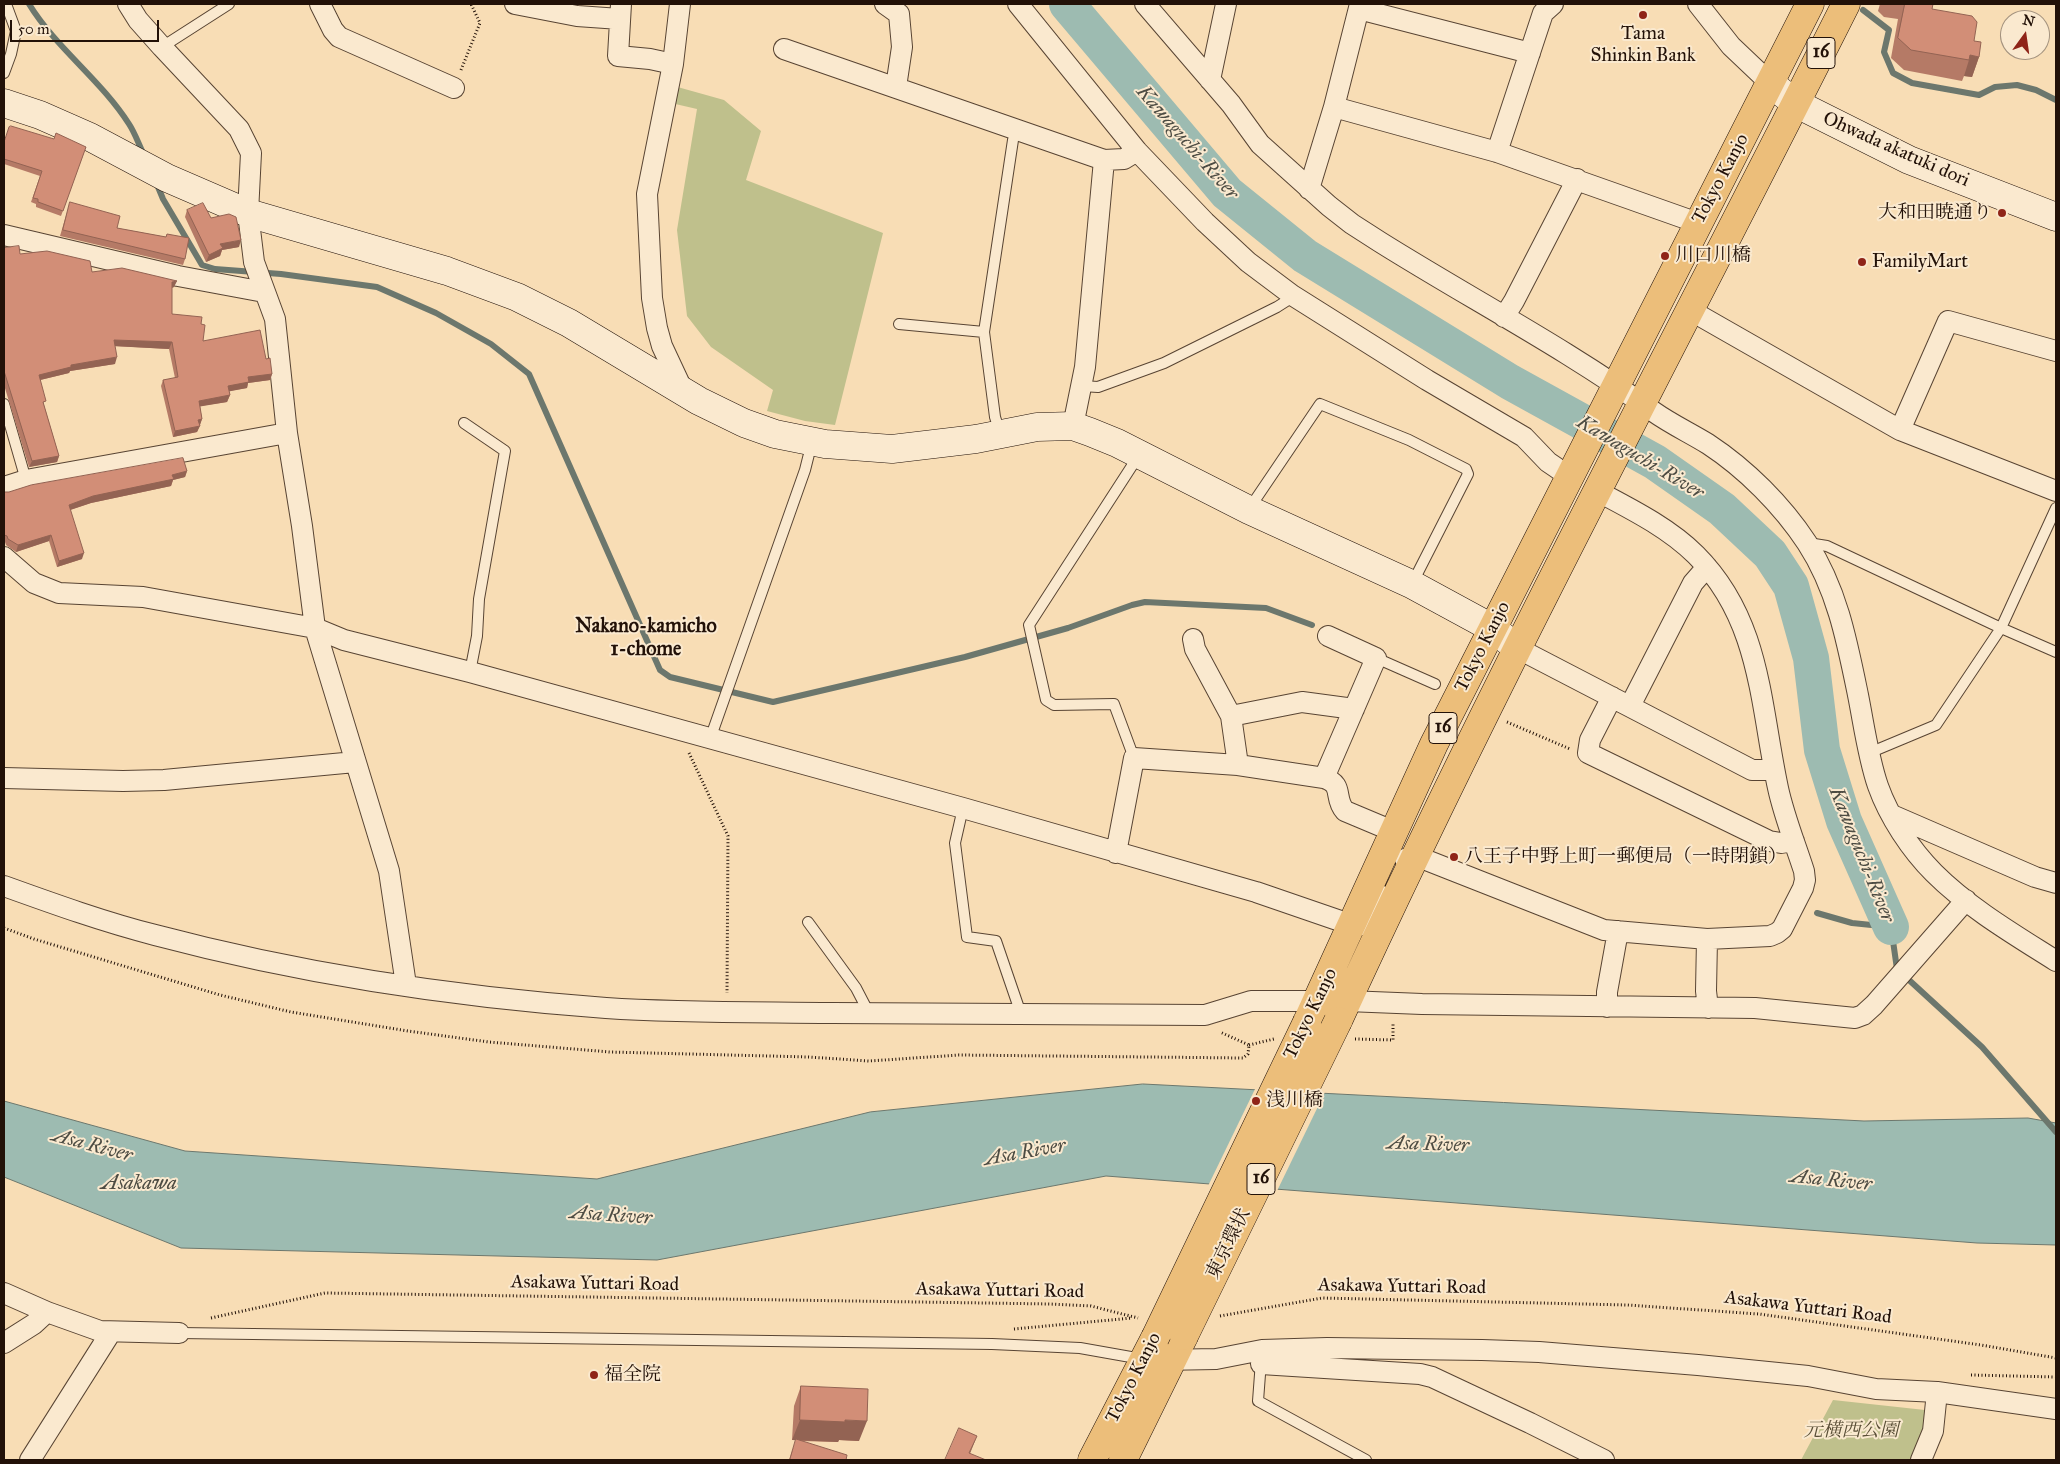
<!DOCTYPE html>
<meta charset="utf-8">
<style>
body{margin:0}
#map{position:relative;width:2060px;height:1464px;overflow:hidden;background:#f8ddb5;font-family:"IM FELL Great Primer",serif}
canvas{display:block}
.frame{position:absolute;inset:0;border:5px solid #221108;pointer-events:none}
.north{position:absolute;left:2000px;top:10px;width:50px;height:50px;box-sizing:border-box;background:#fae9cf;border:1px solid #a4937f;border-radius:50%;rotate:14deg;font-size:14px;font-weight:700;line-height:20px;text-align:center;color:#221108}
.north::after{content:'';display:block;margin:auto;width:18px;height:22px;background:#8f2418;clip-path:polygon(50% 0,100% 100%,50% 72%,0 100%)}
.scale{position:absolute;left:10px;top:20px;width:149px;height:22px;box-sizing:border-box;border:2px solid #221108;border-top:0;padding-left:6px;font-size:15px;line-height:18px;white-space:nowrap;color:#221108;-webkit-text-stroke:4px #fae9cf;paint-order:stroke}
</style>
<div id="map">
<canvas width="2060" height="1464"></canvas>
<div class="frame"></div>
<div class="north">N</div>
<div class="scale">50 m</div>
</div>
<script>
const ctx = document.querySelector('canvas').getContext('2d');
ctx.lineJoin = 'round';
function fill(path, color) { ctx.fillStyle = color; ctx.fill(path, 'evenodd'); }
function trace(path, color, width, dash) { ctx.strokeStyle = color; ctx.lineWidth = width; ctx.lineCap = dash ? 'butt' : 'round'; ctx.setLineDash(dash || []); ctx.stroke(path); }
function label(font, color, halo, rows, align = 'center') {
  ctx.font = font + ' "IM FELL Great Primer","Noto Serif JP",serif'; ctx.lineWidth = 4; ctx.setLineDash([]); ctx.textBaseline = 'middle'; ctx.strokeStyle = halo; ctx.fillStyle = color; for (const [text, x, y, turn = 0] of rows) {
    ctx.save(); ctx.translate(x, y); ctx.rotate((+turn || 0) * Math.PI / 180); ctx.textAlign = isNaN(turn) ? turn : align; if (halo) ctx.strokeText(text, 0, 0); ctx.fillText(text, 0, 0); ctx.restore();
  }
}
fill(new Path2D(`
 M674,86l50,14 37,31 -15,49 137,53 -48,192 -30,-4 -38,-10 6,-21 -62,-43 -24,-31 -10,-86 20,-121 -26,-6z
 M1833,1400l92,10 -3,26 -12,24h-109z`), '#bfc08c');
const water = new Path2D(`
 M1143,1084l721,37 164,-3 28,5v122l-79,-2 -871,-67 -449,84 -476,-12 -177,-71v-76l181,50 412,28 273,-67z`);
fill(water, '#9dbbb1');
trace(water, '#6c776d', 1);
fill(new Path2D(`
 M1256,1087l70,3 -49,101 -69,-5z`), '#f8ddb5');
trace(new Path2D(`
 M29,4c27,44 72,76 100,120 6,9 10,21 15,31
 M1863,10l26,20 -5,22 9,21 19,10 67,12 16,-8 22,-2 19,5 20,10
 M156,182l7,17 39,66 13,4 66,5 96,13 59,26 55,31 38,30 131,296 10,7 103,25 192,-45 103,-29 64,-23 13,-3 121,6 46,17
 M1817,913l35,10 39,4 6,42 85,78 74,85`), '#6c776d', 6);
trace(new Path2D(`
 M1067,4l160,189 78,63 205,126 145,80 67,47 48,45 21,32 20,72 11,92 22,71 47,106`), '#9dbbb1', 36);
const lane = new Path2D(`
 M162,47l67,-43
 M4,73l7,-19 5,-23 -10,-27
 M899,324l85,8
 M1082,386l16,1 66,-24 113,-56 11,-7 4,-5
 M4,404l22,76
 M464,423l41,28 -26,148 -2,37 -7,36
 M1000,433l-5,-16 -11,-85 29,-192 4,-12
 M1249,509l71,-105 89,36 57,29 2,5 -56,110
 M1808,543l19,3 174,82 55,24
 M1376,658l59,26
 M710,739l95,-269 7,-28
 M1869,753l67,-28 65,-97 55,-120
 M1134,758l-20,-54 -60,1 -8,-5 -17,-75 110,-170
 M963,808l-8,35 12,94 29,4 25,73
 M808,922l48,66 13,25
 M179,1333l813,11 88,4 62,11
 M1261,1361l-3,40 108,59`);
const street = new Path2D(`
 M128,4l10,16 24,27 77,82 12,24 -3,60 6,49 21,57 12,114 15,93 13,102 74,243 17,114
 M320,4l13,26 6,7 115,51
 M515,4l62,12 43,3
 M621,4l-3,52 32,3 23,5
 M680,4l-7,60 -26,130 5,104 5,30 5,18 21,45
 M885,4l14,10 3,33 -6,40
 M1018,4l119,147 68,71 43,40 44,33 135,85 97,57 24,25 22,15
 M1145,4l86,100 29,40 69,62 23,18 28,18c91,57 187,107 274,170 17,12 36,21 54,32 38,25 74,61 99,99 30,46 40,98 51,152 6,30 10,62 20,91 11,31 33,64 56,87 35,35 81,62 122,88
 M1698,4l33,42 39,37
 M1359,9l171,44
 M784,49l320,111 20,-1 13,-8
 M1210,80l16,-76
 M1334,107l26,-103
 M1497,152l46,-139 10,-9
 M1309,189l25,-82 163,45 201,71
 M4,235l174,41 86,16
 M1688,309l212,121 156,61
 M1504,317l10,-16 63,-122
 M1073,426l12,-59 19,-207
 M1900,430l48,-109 108,30
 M4,487l22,-7 261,-47
 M4,557l30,26 25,10 84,4 172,31 29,12 126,32 493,136 293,84 96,33h13l5,-4 12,-25
 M1193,639l2,10 36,67 7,49
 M1517,648l235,122h22
 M1612,697l-22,43 -2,13 181,88 12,2 13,-2
 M1630,706l63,-123 14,-16
 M1231,716l71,-14 52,7
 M4,778l119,3 41,-1 191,-18
 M1324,778l52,-120 -48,-22
 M1892,815l143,62 21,6
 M1116,853l18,-95 104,7 86,13c21,7 9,20 21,33l50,21
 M1405,859l11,-3 188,74 103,9 63,-3 7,-3 5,-4 21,-41 2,-8 -1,-9c-9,-28 -20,-55 -26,-83 -18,-84 -17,-168 -82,-233 -27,-27 -65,-46 -99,-64
 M4,886c50,18 100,36 151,49 147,39 300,62 451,73 76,5 151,4 226,5 124,1 249,1 373,2l46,-14h96l75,3 333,4 100,10 8,-3 11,-10 92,-105
 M1707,939l-1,52 2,17
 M1607,1007v-15l11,-61
 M4,1293l43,19 53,19 79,2
 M4,1343l30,-19 13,-12
 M1160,1360l56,-1 46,-9 65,-2 155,2 57,2 159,13 110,11 68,13 61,3 119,17
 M1261,1364l159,10 12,3 98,46 74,37
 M30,1460l81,-128
 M1921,1460l12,-29 4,-39`);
const secondary = new Path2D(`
 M1770,83l25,20 114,57 147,57
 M4,103l36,12 50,22 77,41 81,35 199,58 70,26 52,26 130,78 45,22 31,11 50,10 67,5 84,-10 61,-12 36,-1 17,6 27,11 132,67 162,74 81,44 25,20`);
const highway = new Path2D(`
 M1338,1021c158,-345 338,-679 508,-1017
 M1307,1022l127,-278 376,-740
 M1092,1460l63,-122
 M1123,1460l61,-124`);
trace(lane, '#584433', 12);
trace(street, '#584433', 22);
trace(secondary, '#221108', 29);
trace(highway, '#221108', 29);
trace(new Path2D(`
 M461,70l19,-47 -9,-19
 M1507,722l63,27
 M689,753l39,83 -1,157
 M4,928l30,11 186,56 71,17 117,19 81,11 121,10 199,5 60,4 90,-6 284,3 5,-4 1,-9 -29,-13
 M1355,1039l38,1v-17
 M1249,1045l25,-6
 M1220,1316l102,-18 305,7 132,9 222,31 75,13
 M211,1318l114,-25 725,11 41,2 47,12
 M1014,1329l118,-11
 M1971,1375l85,2`), '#221108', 3, [1, 2.5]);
trace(lane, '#fae9cf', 10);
trace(street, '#fae9cf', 20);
trace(secondary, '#fae9cf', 28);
trace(highway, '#ecbe7a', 28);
const highwayBridge = new Path2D(`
 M1184,1336l154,-315
 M1155,1338l152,-316`);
trace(highwayBridge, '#221108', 29, []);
trace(highwayBridge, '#ecbe7a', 28);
fill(new Path2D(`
 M1880,4h53l-1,5 42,32 5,16 -7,20 -8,-1 -2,5 -58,-11 -13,-12 7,-39 -14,-2 -6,-6z
 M54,139l32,8 -25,69 -25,-9v-3l-5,-2 9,-26 -36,-12v-23z
 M70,202l47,26 49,9 1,-3 18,25 -2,6 -123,-29z
 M187,210l24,8 28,29 -17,3 -2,6 -14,6 -21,-45z
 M4,248l16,6 72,18 82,15 -2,1v26l29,10 2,17 63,18 6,15 -2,6 -22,3 -1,5 -18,3 1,4 -3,7 -27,4 2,13 -5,13 -24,5 -12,-51 2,-6 12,-2 -6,-29 -54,-3v18l-45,7 -1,2 -29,7 4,25 15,51 -2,6 -28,5 -25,-82z
 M187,471l-2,6 -12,3 -2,6 -80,17 -21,7 12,49 -25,8 -8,-26 -33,11 -10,-7 -1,-3h-1v-50h5z
 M801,1386l58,55 -20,-1 -1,2 -38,-1 46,19h-57l7,-20h-4l2,-34z`), '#b57a66');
fill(new Path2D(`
 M1970,55l9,2 -7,20 -8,-1 5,-16z
 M241,240l-2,7 -17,3 -2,6 -14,6 3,-7 11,-11z
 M177,281l-3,6 -4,1 2,-6z
 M114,340l58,2 -3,7 -57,-3z
 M117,357l-2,7 -45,7 -1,2 -33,8 3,-6 32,-10z
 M272,374l-2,6 -22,3 -1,5 -21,4 2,-6 20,-9z
 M230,395l-3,7 -30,5 2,-6z
 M202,419l-2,6 -4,1 2,-6z
 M200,426l-3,6 -24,5 2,-6z
 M59,456l-2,6 -28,5 3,-6z
 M187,471l-2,6 -12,3 -2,6 -80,17 -24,8 2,-6 24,-9z
 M51,535l-2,6 -33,11 2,-7z
 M84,553l-2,6 -25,8 2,-6z
 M800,1420h45l22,1 -8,20 -20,-1 -1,2 -46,-2z
 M977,1436l-8,20v-3z`), '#936353');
const building = new Path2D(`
 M1905,4h28l-1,5 40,7 5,6 -3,19 7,1 -2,15 -9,-2 -1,5 -58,-10 -13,-12z
 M11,126l43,13 2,-6 30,14 -23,64 -25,-9v-3l-5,-1 9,-27 -38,-12v-17l5,-15z
 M70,202l50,14 -3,12 49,9 1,-3 22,4 -4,21 -122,-29z
 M203,203l8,15 18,-4 7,3 5,23 -21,4 3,4 -14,7 -22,-45z
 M19,246l1,8 27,-3 43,10 2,11 30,-4 55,13 -5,1v32l30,3 -1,7 4,1 -2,16 57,-11 6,29 4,-1 2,16 -24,3 1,5 -21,4 2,9 -31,6 3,18 -4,1 2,6 -25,5 -12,-51 15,-3 -6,-35 -58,-2 3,17 -46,8v2l-32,8 7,26 -3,1 16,54 -27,5 -28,-90v-123z
 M183,458l4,13 -15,4 2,4 -81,17 -24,9 15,48 -25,8 -8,-26 -33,10 -10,-6 -1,-3 -3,-1v-43h5l22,-7z
 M801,1386l67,3 -1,32 -22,-1v2l-45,-2z
 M959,1428l18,8 -8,17 17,7h-41z
 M796,1439l51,16 -1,5h-56z`);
fill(building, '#d28e77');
trace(building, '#936353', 1);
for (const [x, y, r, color] of [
 [1643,15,5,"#8f2418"],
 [2002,213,5,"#8f2418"],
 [1665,256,5,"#8f2418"],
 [1862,262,5,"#8f2418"],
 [1454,857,5,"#8f2418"],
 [1256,1101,5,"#8f2418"],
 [594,1375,5,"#8f2418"]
]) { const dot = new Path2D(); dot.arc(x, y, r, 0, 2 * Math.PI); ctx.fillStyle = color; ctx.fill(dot); trace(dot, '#fae9cf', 2); }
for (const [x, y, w] of [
 [1821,53,28],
 [1443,728,28],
 [1261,1179,28]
]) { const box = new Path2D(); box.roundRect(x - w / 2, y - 15.5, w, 31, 4); ctx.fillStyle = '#fae9cf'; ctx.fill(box); trace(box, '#221108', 1); }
label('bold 18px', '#221108', null, [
 ["16",1821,53],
 ["16",1443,728],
 ["16",1261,1179]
]);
label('19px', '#221108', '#fae9cf', [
 ["Tama",1643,34,"center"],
 ["Shinkin Bank",1643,56,"center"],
 ["大和田暁通り",1992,213,"right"],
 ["川口川橋",1675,256],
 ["FamilyMart",1872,262],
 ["八王子中野上町一郵便局（一時閉鎖）",1464,857],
 ["浅川橋",1266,1101],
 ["福全院",604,1375]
], 'left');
label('19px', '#221108', '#fae9cf', [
 ["Ohwada akatuki dori",1896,150,24],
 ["Tokyo Kanjo",1721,179,-62],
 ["Tokyo Kanjo",1483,647,-63],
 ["Tokyo Kanjo",1311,1014,-64],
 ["東京環状",1229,1244,-64],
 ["Asakawa Yuttari Road",595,1284,1],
 ["Asakawa Yuttari Road",1402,1287,1],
 ["Asakawa Yuttari Road",1000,1291,1],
 ["Asakawa Yuttari Road",1808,1308,7],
 ["Tokyo Kanjo",1134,1378,-63]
]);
label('italic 19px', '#594e36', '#fae9cf', [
 ["元横西公園",1851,1431]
]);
label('italic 20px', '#4d4c43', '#fae9cf', [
 ["Kawaguchi-River",1187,143,49],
 ["Kawaguchi-River",1640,458,31],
 ["Kawaguchi-River",1861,855,68],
 ["Asa River",1428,1145,2],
 ["Asa River",92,1146,15],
 ["Asa River",1025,1153,-10],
 ["Asa River",1831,1181,6],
 ["Asakawa",139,1184],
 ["Asa River",611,1216,4]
]);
label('bold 20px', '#221108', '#fae9cf', [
 ["Nakano-kamicho",646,627],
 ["1-chome",646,650]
]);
</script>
